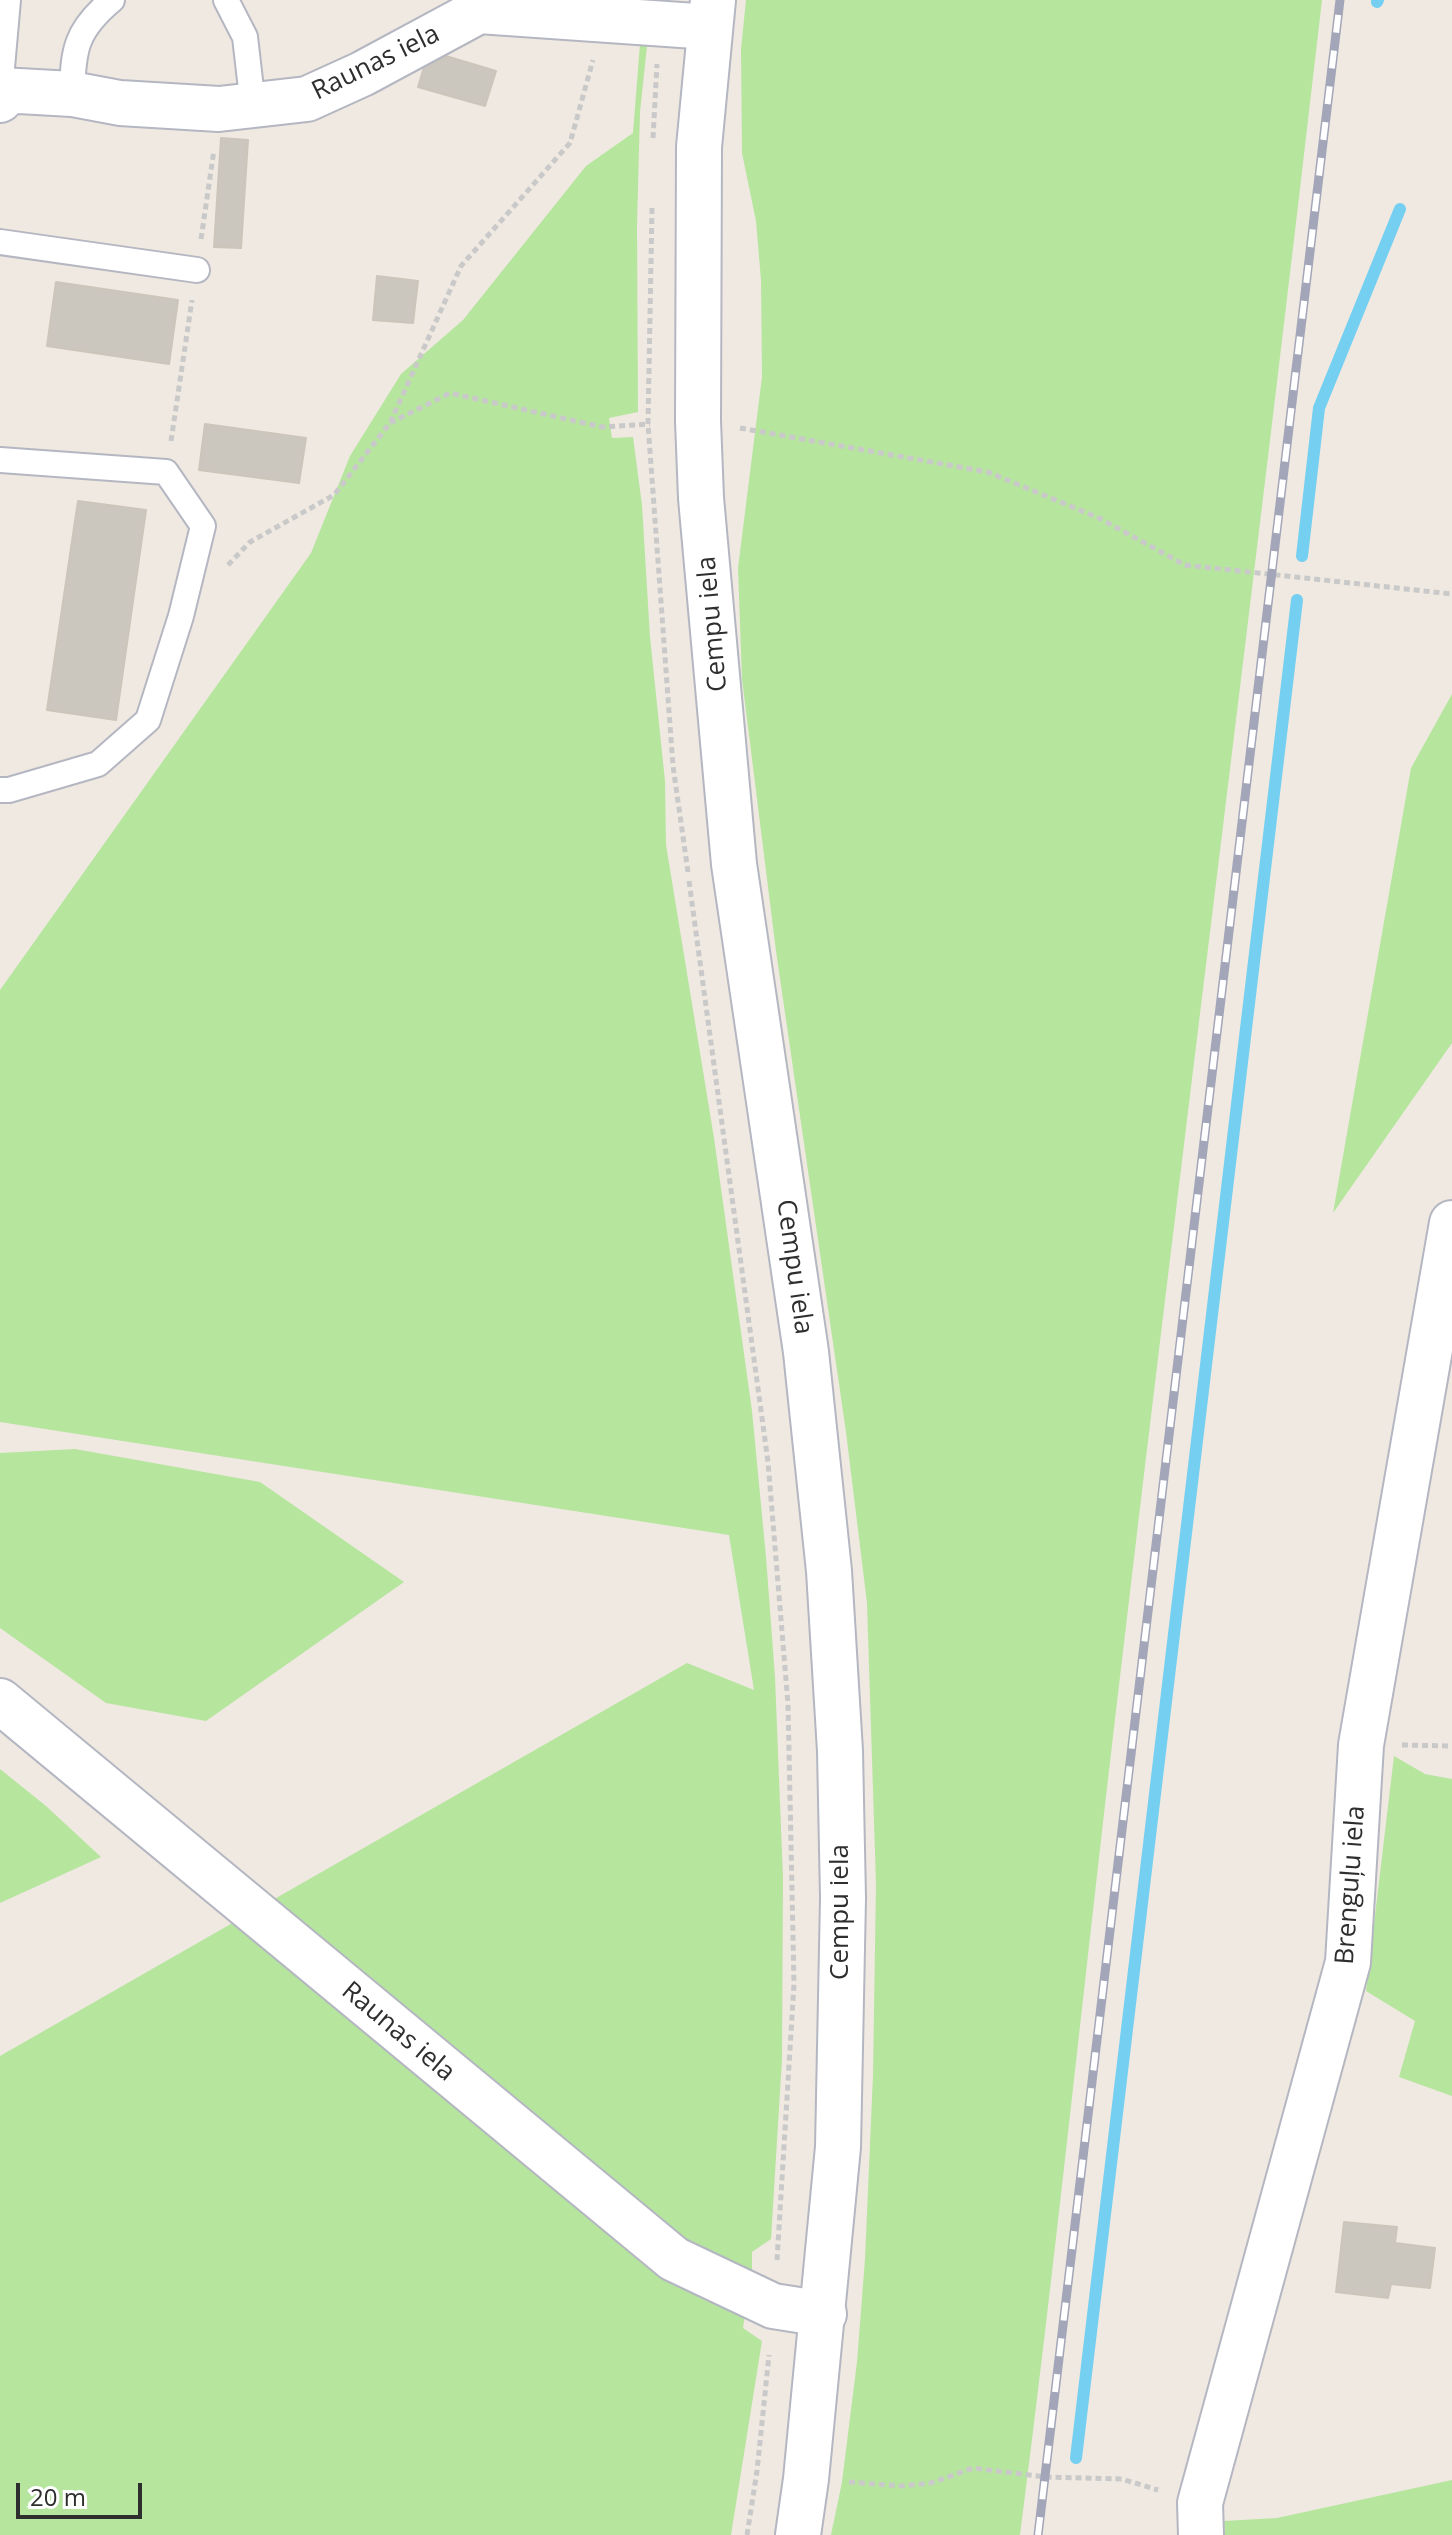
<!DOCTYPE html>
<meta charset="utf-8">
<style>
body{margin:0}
#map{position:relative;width:1452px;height:2535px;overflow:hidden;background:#efe9e1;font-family:"Open Sans",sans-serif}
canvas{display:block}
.scale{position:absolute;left:16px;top:2483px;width:126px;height:36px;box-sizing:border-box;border:4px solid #2e2e2e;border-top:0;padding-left:10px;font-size:24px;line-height:28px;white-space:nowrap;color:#2e2e2e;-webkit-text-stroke:6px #fff;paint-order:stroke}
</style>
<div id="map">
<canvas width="1452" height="2535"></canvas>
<div class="scale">20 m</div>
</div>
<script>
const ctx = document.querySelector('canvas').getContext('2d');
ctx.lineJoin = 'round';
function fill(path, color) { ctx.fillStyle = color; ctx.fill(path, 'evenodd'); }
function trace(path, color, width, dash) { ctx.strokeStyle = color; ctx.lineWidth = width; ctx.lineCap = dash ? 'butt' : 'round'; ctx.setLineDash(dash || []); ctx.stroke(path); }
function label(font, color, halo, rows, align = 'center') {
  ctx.font = font + ' "Open Sans",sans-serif'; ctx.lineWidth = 8; ctx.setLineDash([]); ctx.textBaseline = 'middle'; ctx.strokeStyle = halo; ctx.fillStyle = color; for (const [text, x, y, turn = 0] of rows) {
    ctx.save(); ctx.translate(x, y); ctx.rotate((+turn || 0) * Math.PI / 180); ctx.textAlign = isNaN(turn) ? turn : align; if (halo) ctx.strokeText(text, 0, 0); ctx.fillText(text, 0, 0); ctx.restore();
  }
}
fill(new Path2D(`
 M746,0h576c-66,574 -140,1146 -207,1719 -32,272 -60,545 -95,816h-189l11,-53 15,-120 8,-103 8,-184 3,-191 -9,-281 -21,-171 -70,-481 -34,-272 -4,-111 24,-191 -1,-97 -5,-59 -14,-68 -1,-104z
 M640,44l7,2 -7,66 -3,114 1,186 -29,6 3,20 21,-1 9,68 8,132 15,144 1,64 48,293 38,273 14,146 9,120 8,201 -1,181 -11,180 -19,13v20l-9,56 19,13 -31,194h-731v-479l687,-393 67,27 -25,-155 -729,-113v-432l311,-437 39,-97 51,-82 62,-54 123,-154 47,-33z
 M1452,694v349l-119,170 78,-445z
 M75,1449l185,33 144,100 -198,139 -100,-18 -106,-75v-175z
 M1394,1756l31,18 27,5v317l-53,-19 16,-56 -49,-30z
 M0,1769l46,37 55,51 -101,46z
 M1452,2480v55h-227l-1,-14 53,-3z`), '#b6e59e');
trace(new Path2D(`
 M1377,2l1,-2
 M1302,556l17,-148 81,-199
 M1076,2458l221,-1858`), '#75cff0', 12);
const building = new Path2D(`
 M429,51l67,20 -11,35 -67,-19z
 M221,138l27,2 -7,108 -27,-1z
 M377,276l41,5 -5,42 -40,-3z
 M56,282l122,18 -9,64 -122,-18z
 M205,424l101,14 -7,45 -100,-13z
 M78,501l68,9 -30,210 -69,-10z
 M1344,2222l53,5 -2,16 40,5 -5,40 -39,-4 -3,14 -52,-6z`);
fill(building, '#cbc7bf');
trace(building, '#cbc5ba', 2);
const service = new Path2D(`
 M226,0l19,37 8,69
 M0,90l8,-90
 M72,94c1,-45 4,-64 40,-94
 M0,242l197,28
 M0,460l166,12 37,54 -22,90 -33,104 -50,44 -89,26h-9`);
const minor = new Path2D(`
 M0,100l1,-10 71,4 48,9 99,6 88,-10 55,-25 117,-63 231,16
 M0,1701l674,558 99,47 51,8`);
const tertiary = new Path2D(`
 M1201,2535l-1,-32 148,-541 13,-217 91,-522`);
const secondary = new Path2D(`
 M713,0l-14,147 -1,274 3,77 33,366 72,488 23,219 11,180 3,147 -5,249 -32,332 -8,56`);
trace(service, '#b4b7c1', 28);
trace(minor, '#b4b7c1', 48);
trace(tertiary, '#b4b7c1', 48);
trace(secondary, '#b4b7c1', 48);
trace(new Path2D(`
 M653,138l4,-74
 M652,208l-4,216 25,342 15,106
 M201,239l13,-89
 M390,423l60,-30 152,34 48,-3
 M740,428l248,44 111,46 86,47 267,29
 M171,441l21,-141
 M228,565l22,-23 84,-47 56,-72 71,-157 109,-123 23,-83
 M689,881l79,581 20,242 6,280 -17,276
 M1402,1745l50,1
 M849,2482l52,4 30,-3 42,-15 72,9 77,2 36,11
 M747,2535l10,-64 12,-116`), '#c9c9c9', 5, [6, 4]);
trace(service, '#fff', 24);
trace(minor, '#fff', 44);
trace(tertiary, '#fff', 44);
trace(secondary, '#fff', 44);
const rail = new Path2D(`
 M1038,2535l302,-2535`);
trace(rail, '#a3a6b8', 9);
trace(rail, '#fff', 6, [18]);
label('26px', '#2e2e2e', '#fff', [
 ["Raunas iela",376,63,-26],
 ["Cempu iela",713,624,-95],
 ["Cempu iela",794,1267,82],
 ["Brenguļu iela",1351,1885,-86],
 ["Cempu iela",841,1912,-90],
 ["Raunas iela",398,2032,40]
]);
</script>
